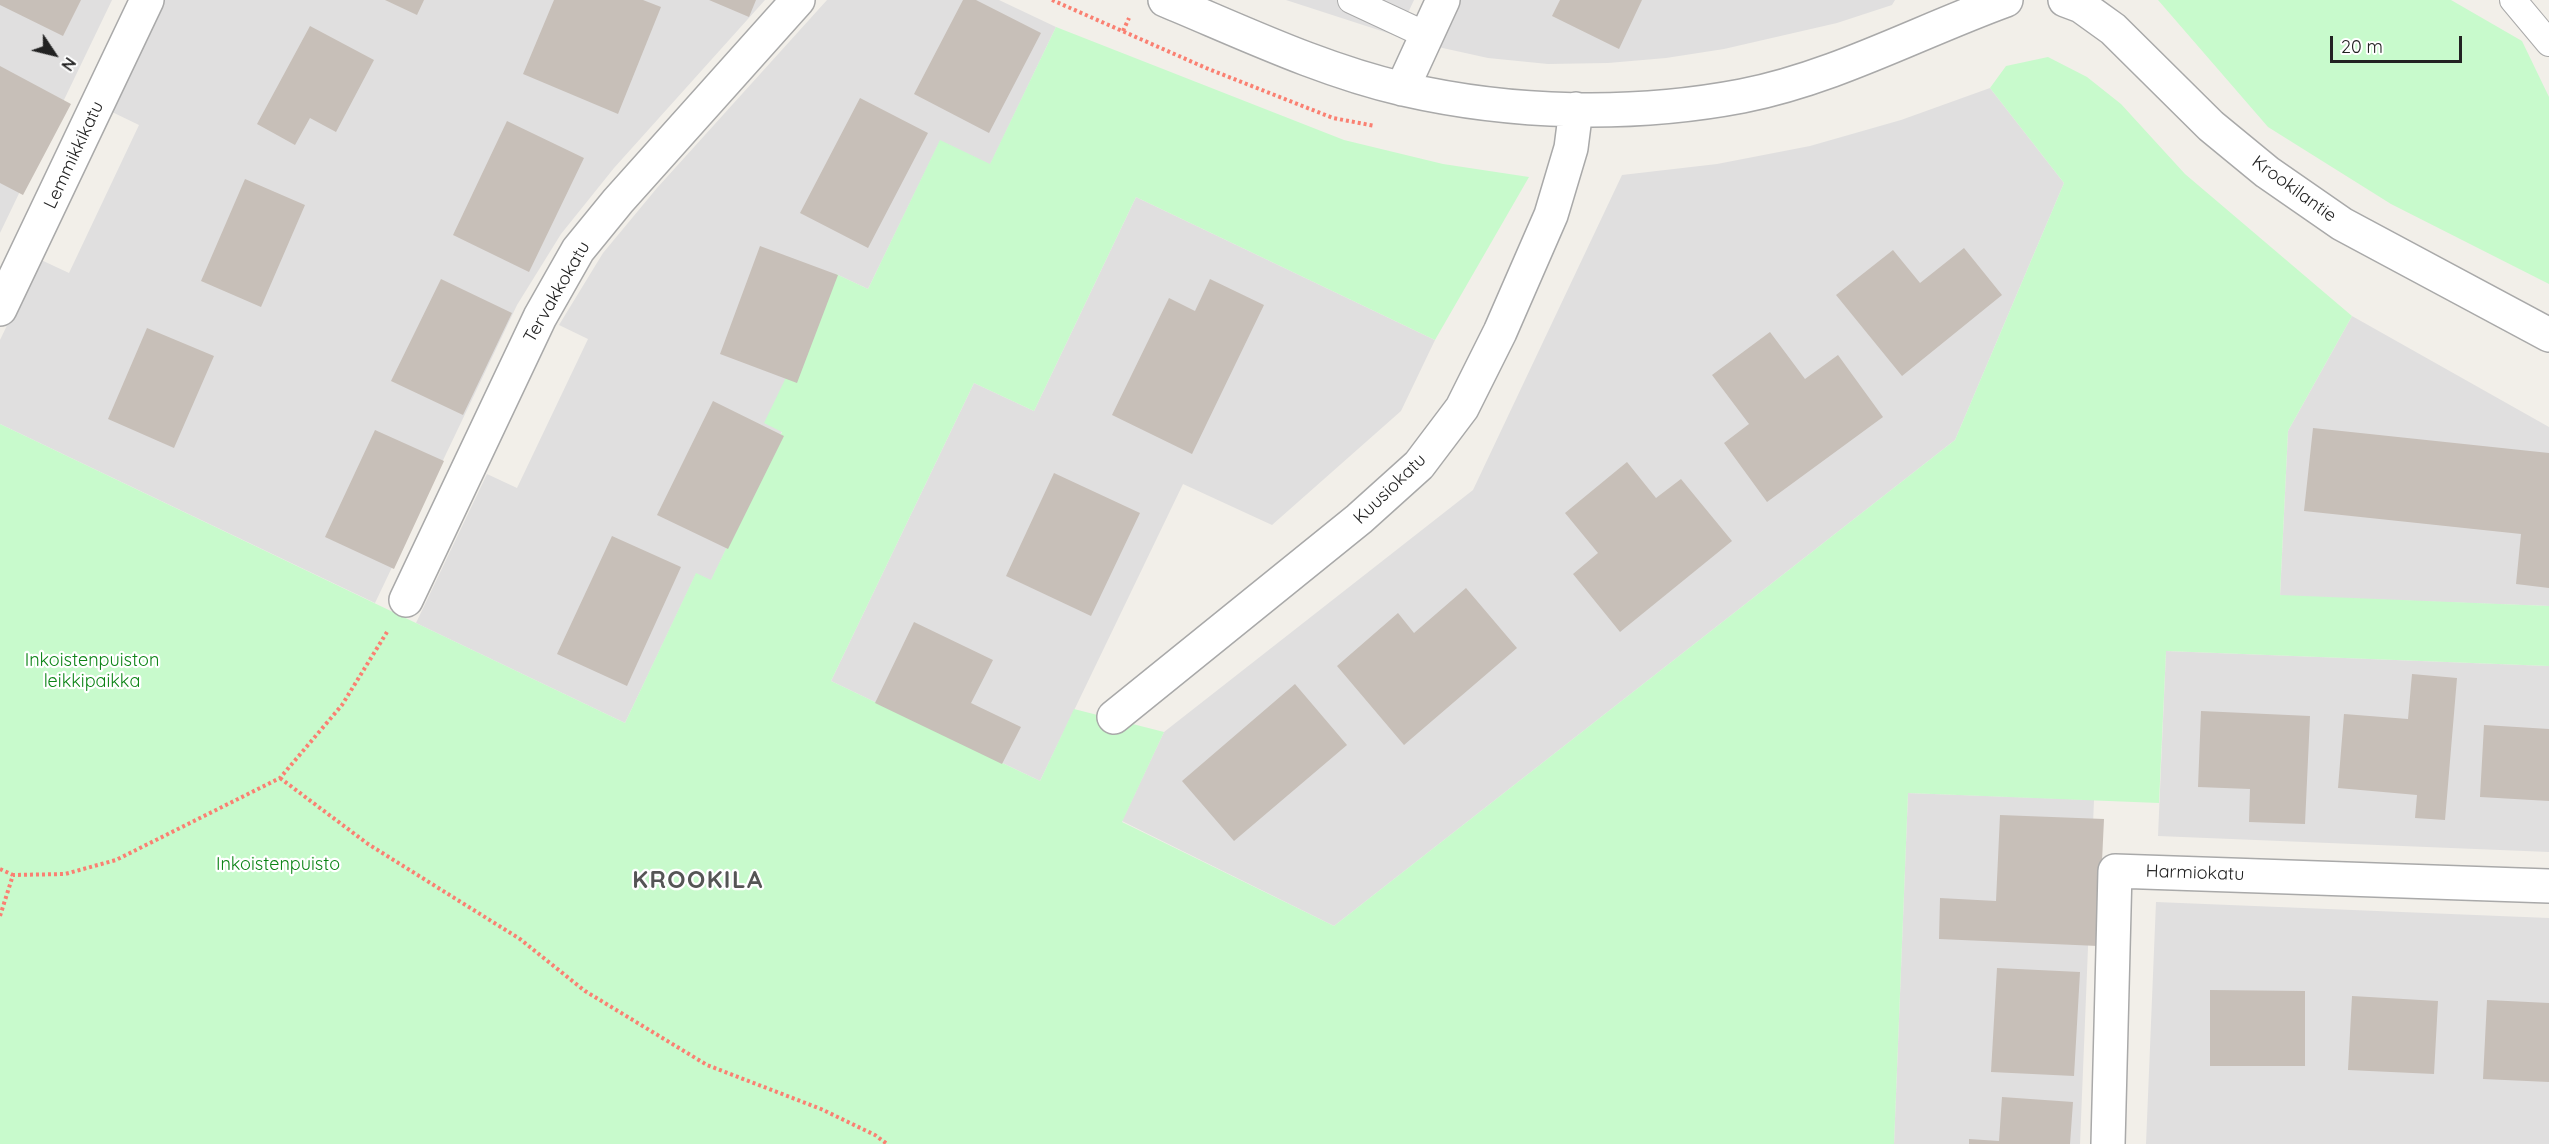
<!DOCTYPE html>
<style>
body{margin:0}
#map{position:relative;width:2549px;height:1144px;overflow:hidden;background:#f2efe9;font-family:Quicksand,sans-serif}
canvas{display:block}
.north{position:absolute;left:24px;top:24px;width:60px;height:60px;-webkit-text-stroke:4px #fff;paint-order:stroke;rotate:125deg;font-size:16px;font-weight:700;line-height:24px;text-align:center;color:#222}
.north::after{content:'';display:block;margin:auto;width:21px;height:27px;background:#222;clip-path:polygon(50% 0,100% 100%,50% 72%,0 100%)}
.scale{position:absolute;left:2330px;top:36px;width:132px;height:27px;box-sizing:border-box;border:3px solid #222;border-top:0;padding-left:8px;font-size:18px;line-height:21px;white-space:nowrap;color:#222;-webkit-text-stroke:4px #fff;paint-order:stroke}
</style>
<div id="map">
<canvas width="2549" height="1144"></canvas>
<div class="north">N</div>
<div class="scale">20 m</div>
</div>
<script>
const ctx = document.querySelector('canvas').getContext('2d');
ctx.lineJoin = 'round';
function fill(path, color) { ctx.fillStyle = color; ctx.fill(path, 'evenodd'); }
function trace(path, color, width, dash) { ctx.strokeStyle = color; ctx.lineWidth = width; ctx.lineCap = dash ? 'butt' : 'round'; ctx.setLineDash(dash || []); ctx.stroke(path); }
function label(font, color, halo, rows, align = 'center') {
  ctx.font = font + ' Quicksand,sans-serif'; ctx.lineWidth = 4.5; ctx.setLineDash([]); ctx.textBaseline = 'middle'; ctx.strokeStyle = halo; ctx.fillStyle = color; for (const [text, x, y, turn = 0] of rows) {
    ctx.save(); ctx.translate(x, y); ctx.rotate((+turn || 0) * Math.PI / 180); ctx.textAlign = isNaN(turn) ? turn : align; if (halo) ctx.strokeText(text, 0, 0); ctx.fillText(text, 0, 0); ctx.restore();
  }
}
fill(new Path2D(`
 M0,0h112l-112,233z
 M163,0h602l-151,168 -53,66 -44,71 -142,298 -375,-179v-84l39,-81 30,14 70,-148 -29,-14z
 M827,0h172l57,27 -66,138 -50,-24 -72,148 -32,-15 -71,149 17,8 -71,150 -15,-7 -71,149 -209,-100 71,-149 30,14 71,-149 -29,-14 44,-72 54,-65z
 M1286,0h128l-17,36z
 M1451,0h444l-3,5 -55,18 -113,26 -58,9 -58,5 -60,1 -60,-6 -59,-13z
 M1990,88l74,95 -109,257 -621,486 -212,-105 42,-89 309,-242 149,-315 95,-11 93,-18 91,-26z
 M1136,197l299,143 -34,71 -129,114 -89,-41 -143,297 -209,-100 143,-298 60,28z
 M2352,316l197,111v179l-269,-10 8,-165z
 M2166,651l383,15v186l-391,-16z
 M1908,793l186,7 -14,344h-186z
 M2156,902l393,16v226h-403z`), '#e0dfdf');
fill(new Path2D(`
 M2158,0h293l71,41 27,56v187l-158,-80 -123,-77z
 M1056,27l288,113 99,24 86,13 -94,163 -299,-143 -102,214 -60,-28 -143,298 209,100 34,-72 90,23 -42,90 212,104 621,-486 109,-257 -74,-95 16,-22 42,-9 39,20 34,27 64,70 167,142 -64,115 -8,164 269,11v60l-383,-15 -7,152 -251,-10 -14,351h-1894v-720l625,299 71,-150 15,7 71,-148 -18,-9 72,-149 32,15 72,-149 50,24z`), '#c8facc');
fill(new Path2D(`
 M0,0h81l-18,36 -63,-31z
 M385,0h39l-7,15z
 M554,0h89l18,7 -43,107 -95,-40z
 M709,0h47l-7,17z
 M963,0h13l65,33 -52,100 -75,-39z
 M1560,0h82l-23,49 -67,-33z
 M310,26l64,34 -38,72 -26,-14 -15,27 -38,-21z
 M0,66l71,38 -48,91 -23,-12z
 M860,98l68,35 -60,115 -68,-35z
 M507,121l77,37 -55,114 -76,-37z
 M245,179l60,26 -44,102 -60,-26z
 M760,246l78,29 -41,108 -77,-29z
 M1964,248l38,47 -100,81 -66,-81 57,-45 27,33z
 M441,279l71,34 -49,102 -72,-34z
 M1210,279l54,26 -72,149 -80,-39 57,-117 26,13z
 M147,328l67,28 -40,92 -66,-29z
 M1770,332l35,47 33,-24 45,62 -116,85 -43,-59 25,-19 -37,-49z
 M713,401l71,35 -56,113 -71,-34z
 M2313,428l236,25v135l-33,-4 5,-50 -217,-23z
 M375,430l69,31 -50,108 -69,-32z
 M1627,462l29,36 25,-19 51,62 -112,91 -47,-58 25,-21 -33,-40z
 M1054,473l86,40 -49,103 -85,-40z
 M612,536l69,31 -54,119 -70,-32z
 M1466,588l51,60 -113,97 -67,-79 61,-53 16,20z
 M914,622l79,38 -22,43 50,24 -19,37 -127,-61z
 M2412,674l45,4 -12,142 -30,-2 2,-23 -79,-7 6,-74 64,5z
 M1295,684l52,61 -113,96 -52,-60z
 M2201,711l109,5 -5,108 -56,-2 1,-33 -52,-2z
 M2484,725l65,4v72l-69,-4z
 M2000,815l104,4 -6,127 -159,-7 1,-41 56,3z
 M1997,968l83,4 -6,104 -83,-4z
 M2210,990l95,1v75h-95z
 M2352,996l86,5 -4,73 -86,-4z
 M2487,1000l62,3v79l-66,-3z
 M2002,1097l71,5 -3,42h-101v-5l30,2z`), '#c7bfb8');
const lane = new Path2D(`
 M1351,0l75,35
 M2513,0l36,43`);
const street = new Path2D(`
 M1165,0c77,32 156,70 238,89 109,25 229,28 339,7 92,-18 176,-64 264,-96
 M2065,0l16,6 32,23 98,97 56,46 75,52 207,111
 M1402,89l41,-89
 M0,309l147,-309
 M406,600l134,-283 38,-67 40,-49 180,-201
 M1114,717l245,-198 60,-54 43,-57 38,-76 51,-117 20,-67 5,-39
 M2108,1144l7,-273 434,15`);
trace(lane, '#a9a9a9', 28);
trace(street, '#a9a9a9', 36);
trace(new Path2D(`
 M1052,0l154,68 127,50 42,8
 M1123,31l6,-13
 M280,778l88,66 152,95 65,52 122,74 114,44 54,26 12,9
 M0,869l13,6
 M0,916l13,-41 52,-1 51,-14 164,-82 62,-73 45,-73`), '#fa8072', 4, [3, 3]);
trace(lane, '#fff', 26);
trace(street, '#fff', 33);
label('18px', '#222', '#fff', [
 ["Lemmikkikatu",74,155,-65],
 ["Krookilantie",2294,189,36],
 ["Tervakkokatu",557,292,-60],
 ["Kuusiokatu",1390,489,-44],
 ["Harmiokatu",2195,873,2]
]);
label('18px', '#0c8416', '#fff', [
 ["Inkoistenpuiston",92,661],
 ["leikkipaikka",92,682],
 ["Inkoistenpuisto",278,865]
]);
ctx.letterSpacing = '1.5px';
label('bold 24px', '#555', '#fff', [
 ["KROOKILA",698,881]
]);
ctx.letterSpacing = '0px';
</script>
